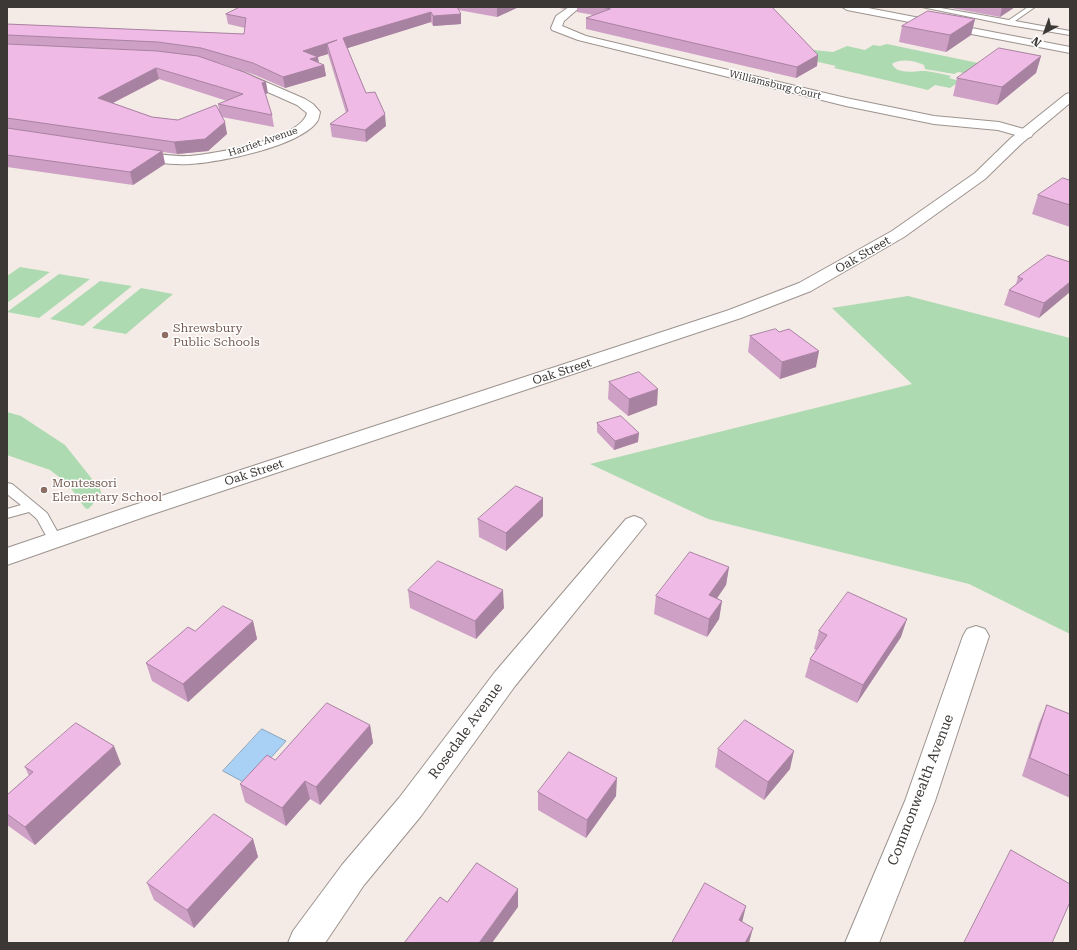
<!DOCTYPE html>
<style>
body{margin:0}
#map{position:relative;width:1077px;height:950px;overflow:hidden;background:#f5ebe6;font-family:"Roboto Serif",serif}
canvas{display:block}
.frame{position:absolute;inset:0;border:8px solid #3c3836;pointer-events:none}
.north{position:absolute;left:1025px;top:12px;width:40px;height:40px;-webkit-text-stroke:3px #fff;paint-order:stroke;rotate:221deg;font-size:11px;font-weight:700;line-height:16px;text-align:center;color:#3c3836}
.north::after{content:'';display:block;margin:auto;width:14px;height:18px;background:#3c3836;clip-path:polygon(50% 0,100% 100%,50% 72%,0 100%)}
</style>
<div id="map">
<canvas width="1077" height="950"></canvas>
<div class="frame"></div>
<div class="north">N</div>
</div>
<script>
const ctx = document.querySelector('canvas').getContext('2d');
ctx.lineJoin = 'round';
function fill(path, color) { ctx.fillStyle = color; ctx.fill(path, 'evenodd'); }
function trace(path, color, width, dash) { ctx.strokeStyle = color; ctx.lineWidth = width; ctx.lineCap = dash ? 'butt' : 'round'; ctx.setLineDash(dash || []); ctx.stroke(path); }
function label(font, color, halo, rows, align = 'center') {
  ctx.font = font + ' "Roboto Serif",serif'; ctx.lineWidth = 3; ctx.setLineDash([]); ctx.textBaseline = 'middle'; ctx.strokeStyle = halo; ctx.fillStyle = color; for (const [text, x, y, turn = 0] of rows) {
    ctx.save(); ctx.translate(x, y); ctx.rotate((+turn || 0) * Math.PI / 180); ctx.textAlign = isNaN(turn) ? turn : align; if (halo) ctx.strokeText(text, 0, 0); ctx.fillText(text, 0, 0); ctx.restore();
  }
}
fill(new Path2D(`
 M720,40l113,12 14,-6 18,4 8,-5 7,1 7,-2 96,20 -14,10 -11,-2 -4,2 -29,-5 -1,-4c-9,-4 -23,-7 -32,-1 6,12 24,6 34,7 8,1 17,3 25,5l-2,2 11,3 -10,7 -15,-3 -7,5 -94,-22 2,-2z
 M20,267l30,5 -43,31v-27z
 M59,274l31,5 -51,39 -32,-6z
 M100,281l32,5 -49,40 -33,-7z
 M141,288l32,6 -47,40 -34,-6z
 M908,296l162,42v296l-101,-50 -261,-65 -118,-55 322,-80 -80,-76z
 M7,412l14,4 44,29 35,44 2,7 -8,2 -1,6 -5,5 -3,-1 -18,-25 -17,-13 -43,-15z`), '#aedab1');
const water = new Path2D(`
 M262,729l24,12 -39,43 -24,-13z`);
fill(water, '#a8d1f5');
trace(water, '#88a3bc', 1);
const lane = new Path2D(`
 M922,7h13l74,13 19,-13h7l-20,14 55,10v4l-61,-10z
 M7,483l5,1 35,29 15,27 -2,3 -5,2 -5,-2 -13,-24 -8,-7 -22,6v-9l14,-4 -14,-11z`);
const street = new Path2D(`
 M569,7h11l-16,14 -2,5 24,10 260,62 88,18 65,6 32,9 2,3 -2,3 -5,1 -28,-8 -64,-6 -88,-18 -268,-66 -26,-10 -1,-2 5,-12z
 M842,7h21l207,40v6l-223,-43z
 M238,70l67,29 8,5 7,8c-1,4 -1,8 -4,11 -20,24 -95,39 -126,41 -19,1 -41,-2 -60,-7l-2,-3 2,-3 5,-1c18,3 36,7 55,6 25,-2 111,-17 117,-43l-10,-8 -63,-28 -2,-3 2,-3z
 M634,516l8,3 4,5 -4,5 -127,157 -94,130 -57,69 -39,58h-37l5,-12 49,-66 57,-67 96,-126 131,-153z
 M976,626l9,3 4,7 -54,165 -56,142h-34l60,-142 58,-165 4,-7z`);
const secondary = new Path2D(`
 M1070,93v10l-49,41 -36,35 -81,58 -93,54 -70,27 -594,198 -140,49v-17l124,-42 598,-196 70,-27 93,-52 83,-58 36,-35 55,-44z`);
trace(lane, '#9c938e', 2);
trace(street, '#9c938e', 2);
trace(secondary, '#9c938e', 2);
fill(lane, '#fff');
fill(street, '#fff');
fill(secondary, '#fff');
fill(new Path2D(`
 M457,7h62l-22,10 -39,-7 3,4v10l-28,2 -2,-4 -84,26 19,45 20,33 -20,16 -34,-5 -2,-13 16,-11 -18,-59 -10,3 1,6 5,2 2,11 -41,12 -30,-13 -39,-13 52,31 -3,1 7,21 2,12 -52,-10 5,17 -19,17 -31,3 -14,-2 2,12 -32,21 -126,-18v-143l237,10 1,-6 -17,-4 -2,-10 231,-5zM159,79l68,22 -9,3 1,6 -41,10 -26,-3 -39,-14z
 M556,7h11l-3,2z
 M577,7h195l46,48 -1,11 -21,12 -210,-49v-11l7,-3 -16,-3z
 M946,7h69l-15,10z
 M975,19l-4,16 -25,17 -47,-10 3,-16z
 M1041,56l-5,17 -39,32 -44,-9 4,-18z
 M1070,179v48l-38,-13 6,-19z
 M1070,262l-31,56 -35,-13 5,-15 7,-6 2,-7z
 M779,332l37,35 -36,12 -32,-27 2,-16z
 M609,382l48,23 -29,11 -20,-17z
 M597,423l41,19 -24,8 -17,-18z
 M543,516l-37,35 -27,-14 -1,-18z
 M729,567l-3,18 -9,13 5,3 -3,18 -12,18 -53,-23 2,-18z
 M408,590l96,18 -28,31 -66,-31z
 M253,621l4,18 -69,63 -36,-21 -6,-18 49,-32z
 M819,631l82,6 -44,66 -52,-26 5,-18 6,-9 -2,-1z
 M1047,705l23,9v84l-48,-22 17,-53z
 M370,725l3,18 -53,62 -10,-6 -24,27 -41,-24 -5,-18 35,-24z
 M718,749l72,20 -26,31 -49,-33z
 M121,764l-86,81 -28,-20v-30l22,-19 -4,-9z
 M538,792l78,4 -30,42 -48,-28z
 M253,839l5,18 -64,71 -40,-28 -7,-17z`), '#cea0c6');
fill(new Path2D(`
 M497,7h22l-22,10z
 M1002,7h13l-15,10z
 M431,12v10l-86,27 -2,-11z
 M461,14v10l-28,2v-10z
 M975,19l-4,16 -25,17 4,-17z
 M337,40l-10,4 1,10 -10,3 1,9 5,-1 2,11 -41,12 -2,-11 20,-26z
 M818,55l-1,11 -21,12 1,-11z
 M1041,56l-5,17 -39,32 5,-18z
 M156,68l3,11 -58,30 -3,-11z
 M266,82l2,11 -5,2 -1,-12z
 M385,114l1,12 -20,16 -1,-12z
 M225,122l2,12 -19,17 -31,3 -3,-12z
 M162,151l3,13 -32,21 -3,-13z
 M1070,282v10l-31,26 5,-15z
 M819,351l-3,16 -36,12 2,-17z
 M658,389l-1,16 -29,11 1,-17z
 M639,433l-1,9 -24,8 1,-9z
 M543,498v18l-37,35v-18z
 M729,567l-3,18 -19,28 2,-18z
 M503,590l1,18 -28,31 -1,-18z
 M722,601l-3,18 -12,18 2,-18z
 M907,619l-6,18 -44,66 6,-18z
 M253,621l4,18 -69,63 -5,-18z
 M370,725l3,18 -53,62 -4,-18z
 M114,746l7,18 -86,81 -10,-18z
 M794,751l-4,18 -26,31 4,-18z
 M617,778l-1,18 -30,42 1,-18z
 M305,781l5,18 -24,27 -4,-18z
 M253,839l5,18 -64,71 -7,-18z
 M518,889v18l-26,36h-13z
 M746,906l-4,17 -3,-3z
 M753,928l-4,15h-4z`), '#a882a1');
const building = new Path2D(`
 M240,7h217l4,7 -28,2 -2,-4 -88,26 23,55 9,-1 10,22 -20,16 -35,-6 18,-13 -21,-67 10,-4 -34,11 15,6 -8,2 14,6 -41,12 -30,-14 -52,-15 -43,-6 -151,-7v-11l237,10 2,-16 -20,-4z
 M601,7h171l46,48 -21,12 -211,-49 24,-9z
 M928,11l47,8 -25,16 -48,-9z
 M7,44l150,7 41,5 46,16 22,10 -4,1 10,32 -54,-11 25,-10 -87,-26 -58,30 54,19 26,3 38,-15 9,17 -20,17 -31,3 -167,-24z
 M999,48l42,8 -39,31 -45,-9z
 M7,128l155,23 -32,21 -123,-17z
 M1063,178l6,2 1,-1v26l-32,-10z
 M1048,255l22,7v20l-26,21 -35,-13 14,-11 -5,-2z
 M776,329l3,3 10,-3 30,22 -37,11 -32,-26z
 M639,372l19,17 -29,10 -20,-17z
 M621,416l18,17 -24,8 -18,-18z
 M516,486l27,12 -37,35 -28,-14z
 M690,552l39,15 -20,28 13,6 -13,18 -53,-23z
 M438,561l65,29 -28,31 -67,-31z
 M848,592l59,27 -44,66 -53,-26 17,-24 -8,-4z
 M223,606l30,15 -70,63 -37,-21 42,-36 7,4z
 M327,703l43,22 -54,62 -11,-6 -23,27 -42,-24 27,-29 8,5z
 M1047,705l23,9v62l-40,-18z
 M745,720l49,31 -26,31 -50,-33z
 M76,723l38,23 -89,81 -18,-13v-19l26,-23 -8,-5z
 M569,752l48,26 -30,42 -49,-28z
 M214,814l39,25 -66,71 -40,-27z
 M1011,850l59,34v18l-18,41h-88z
 M477,863l41,26 -39,54h-75l36,-46 7,5z
 M705,883l41,23 -7,14 14,8 -8,15h-73z`);
fill(building, '#f0bae6');
trace(building, '#a882a1', 1);
for (const [x, y, r, color] of [
 [165,335,4,"#8d6e63"],
 [44,490,4,"#8d6e63"]
]) { const dot = new Path2D(); dot.arc(x, y, r, 0, 2 * Math.PI); ctx.fillStyle = color; ctx.fill(dot); trace(dot, '#fff', 1.5); }
label('10px', '#3c3836', '#fff', [
 ["Williamsburg Court",775,85,14],
 ["Harriet Avenue",263,142,-19]
]);
label('12px', '#3c3836', '#fff', [
 ["Oak Street",863,255,-30],
 ["Oak Street",562,372,-18],
 ["Oak Street",254,473,-18]
]);
label('12px', '#785e54', '#fff', [
 ["Shrewsbury",173,328],
 ["Public Schools",173,342],
 ["Montessori",52,483],
 ["Elementary School",52,497]
], 'left');
label('14px', '#3c3836', '#fff', [
 ["Rosedale Avenue",466,731,-54],
 ["Commonwealth Avenue",921,790,-69]
]);
</script>
